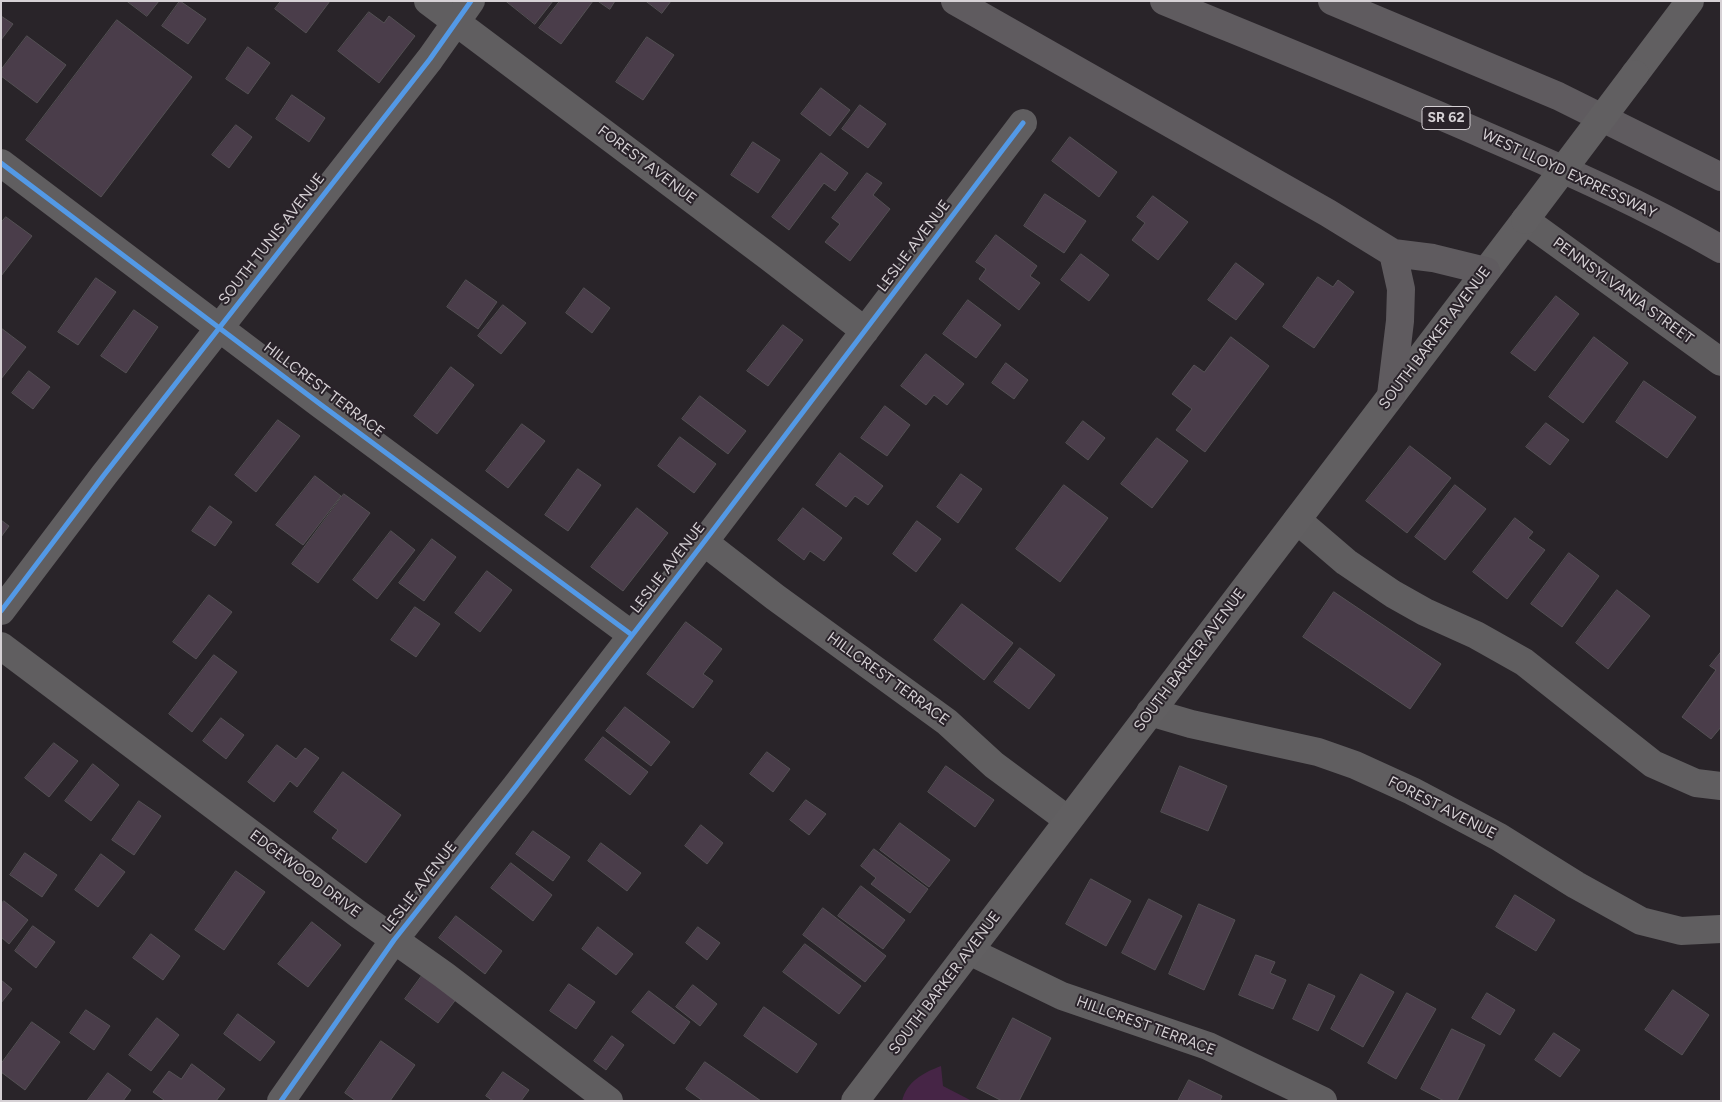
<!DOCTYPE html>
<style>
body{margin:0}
#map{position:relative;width:1722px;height:1102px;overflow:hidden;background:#292429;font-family:Figtree,sans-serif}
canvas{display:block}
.frame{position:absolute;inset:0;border:2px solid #d6d1d5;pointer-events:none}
</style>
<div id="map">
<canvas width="1722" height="1102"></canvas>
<div class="frame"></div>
</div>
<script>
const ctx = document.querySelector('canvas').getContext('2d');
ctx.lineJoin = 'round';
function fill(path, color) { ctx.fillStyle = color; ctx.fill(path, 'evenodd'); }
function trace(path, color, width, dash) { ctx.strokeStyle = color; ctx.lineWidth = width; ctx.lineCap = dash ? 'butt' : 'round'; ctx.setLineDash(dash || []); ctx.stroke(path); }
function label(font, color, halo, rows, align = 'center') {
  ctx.font = font + ' Figtree,sans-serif'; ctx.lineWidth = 4; ctx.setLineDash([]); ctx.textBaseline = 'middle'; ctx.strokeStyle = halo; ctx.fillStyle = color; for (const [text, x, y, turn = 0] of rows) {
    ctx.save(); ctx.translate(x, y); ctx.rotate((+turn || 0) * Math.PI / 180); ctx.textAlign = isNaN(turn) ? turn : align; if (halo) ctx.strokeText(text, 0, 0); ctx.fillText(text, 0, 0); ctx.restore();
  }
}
fill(new Path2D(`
 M941,1066l2,20 29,15h-70c5,-20 21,-28 39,-35z`), '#462546');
const building = new Path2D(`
 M127,1h32l-12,15z
 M180,1l26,18 -18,25 -26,-18z
 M281,1h49l-24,32 -31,-24z
 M506,1h47l-18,23z
 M560,1h33l-32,43 -22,-16z
 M598,1h17l-5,8z
 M646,1h25l-9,12z
 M369,12l15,11 5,-7 26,20 -36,47 -41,-32z
 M1,16l12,8 -12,16z
 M117,20l75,57 -91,120 -75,-57z
 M27,36l39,29 -29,38 -36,-27v-6z
 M647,37l27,18 -31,45 -27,-18z
 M248,47l22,16 -22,31 -22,-15z
 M821,88l29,22 -20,26 -29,-22z
 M292,95l33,23 -16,24 -33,-23z
 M860,105l26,19 -18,24 -26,-19z
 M236,125l16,12 -23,31 -17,-13z
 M1070,137l47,35 -18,25 -47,-36z
 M753,142l27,18 -22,33 -27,-18z
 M821,153l27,20 -13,18 -11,-8 -35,47 -17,-13z
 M867,173l15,10 -9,12 17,14 -40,52 -25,-19 15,-18 -8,-6z
 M1045,194l41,27 -22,32 -40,-27z
 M1153,196l35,26 -30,38 -26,-20 13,-17 -8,-6z
 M6,217l26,19 -31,40v-53z
 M996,235l41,31 -7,10 10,7 -21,27 -40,-31 7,-10 -10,-7z
 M1081,254l28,21 -20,26 -28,-21z
 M1236,263l28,21 -28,36 -28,-20z
 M1318,277l15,10 5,-7 16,12 -40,56 -31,-21z
 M96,278l20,14 -38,53 -20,-13z
 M466,280l31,22 -19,27 -31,-22z
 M584,288l26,20 -18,25 -26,-20z
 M1556,296l23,18 -44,57 -24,-18z
 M968,300l33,25 -25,33 -33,-24z
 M503,305l23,18 -25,31 -23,-18z
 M134,310l24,17 -32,46 -25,-17z
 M783,325l20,15 -35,46 -21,-15z
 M1,328l25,19 -25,32z
 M1231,337l38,29 -64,86 -29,-22 16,-21 -20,-15 22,-29 10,7z
 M1594,337l34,26 -45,60 -34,-26z
 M926,354l38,30 -17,21 -13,-10 -8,10 -25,-19z
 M1006,363l22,17 -14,19 -22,-16z
 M451,367l23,18 -37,49 -23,-18z
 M29,371l21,16 -17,22 -21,-16z
 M1644,381l52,36 -29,41 -51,-36z
 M700,396l46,35 -18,23 -46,-35z
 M885,406l25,19 -23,31 -26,-18z
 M278,420l22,16 -44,56 -21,-17z
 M1083,421l22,17 -17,22 -22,-17z
 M1546,423l23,17 -19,25 -24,-18z
 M522,424l23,17 -37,47 -22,-17z
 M680,437l36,27 -22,29 -36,-27z
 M1157,438l31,23 -36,47 -31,-24z
 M1410,446l41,32 -44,55 -41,-32z
 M840,453l43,33 -15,19 -13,-9 -9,11 -30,-22z
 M578,469l23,16 -33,46 -23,-16z
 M961,474l21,15 -24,34 -21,-16z
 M315,476l26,20 -38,49 -27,-20z
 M1064,485l44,33 -48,64 -44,-33z
 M1455,485l31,24 -41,51 -30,-23z
 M344,494l26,19 -52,70 -26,-19z
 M210,506l22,16 -17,24 -23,-15z
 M637,508l31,25 -45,58 -32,-24z
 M803,508l39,30 -18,23 -14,-10 -6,9 -26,-20z
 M1515,518l18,14 -5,6 17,12 -38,49 -34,-27z
 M1,520l8,6 -8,11z
 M917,521l24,18 -25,33 -23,-18z
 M391,531l24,19 -38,49 -24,-19z
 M432,539l24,18 -32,44 -25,-18z
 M1569,553l30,23 -37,51 -31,-23z
 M487,571l25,19 -32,42 -25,-19z
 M1617,590l33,26 -42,53 -32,-26z
 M1334,592l107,72 -31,45 -107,-72z
 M209,595l23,17 -36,47 -23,-17z
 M962,604l51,39 -29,37 -50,-40z
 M415,607l25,17 -24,33 -25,-17z
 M686,622l36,27 -19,25 10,7 -20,27 -46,-34z
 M1020,648l35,27 -26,34 -35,-27z
 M1721,652v75l-10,12 -29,-22 34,-47 -6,-4z
 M214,655l23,17 -45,60 -23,-18z
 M625,707l45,35 -19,24 -45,-35z
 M221,718l23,17 -18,24 -23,-18z
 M603,737l45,35 -18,23 -45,-35z
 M54,743l24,18 -29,36 -24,-19z
 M277,745l19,14 9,-11 14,10 -22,29 -7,-6 -16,21 -26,-20z
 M767,752l23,17 -17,23 -23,-18z
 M93,764l26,21 -28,36 -26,-20z
 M946,766l48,34 -19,27 -47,-35z
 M1180,766l47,20 -19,45 -47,-19z
 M343,772l58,43 -35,48 -34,-25 6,-8 -24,-18z
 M806,800l20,14 -17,21 -19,-15z
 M139,801l22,15 -27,39 -22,-15z
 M900,823l50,37 -21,27 -49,-37z
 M701,825l22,18 -16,21 -22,-18z
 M533,831l37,26 -17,24 -37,-27z
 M601,843l40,30 -14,18 -39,-30z
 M874,849l54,40 -18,24 -39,-29 5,-6 -15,-12z
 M25,853l32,22 -15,22 -32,-22z
 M101,854l24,18 -27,35 -23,-17z
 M511,863l41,32 -19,26 -42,-33z
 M236,871l29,21 -41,58 -29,-20z
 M1091,879l40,22 -25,45 -40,-22z
 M861,886l44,34 -22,29 -45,-33z
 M1515,895l40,25 -19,31 -40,-24z
 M1149,899l33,17 -27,54 -33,-17z
 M4,901l24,19 -19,24 -8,-7v-33z
 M1199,904l36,16 -31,70 -35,-16z
 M823,908l63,48 -21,26 -62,-47z
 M456,916l46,35 -17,23 -46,-36z
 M312,922l29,23 -33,42 -30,-23z
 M33,926l22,16 -19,26 -21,-17z
 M598,927l35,27 -17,21 -34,-26z
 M698,927l22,16 -13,17 -21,-17z
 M151,934l29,22 -17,24 -30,-22z
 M805,944l56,42 -22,28 -56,-42z
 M1256,955l19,7 -5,11 16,7 -13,29 -34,-14z
 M424,973l33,25 -19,25 -33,-24z
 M1361,974l33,18 -31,55 -32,-18z
 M1,980l11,9 -11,14z
 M569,984l26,18 -19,27 -26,-18z
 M1309,984l26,12 -17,35 -25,-12z
 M693,985l24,19 -17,22 -24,-19z
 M1673,990l36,25 -27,40 -37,-25z
 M649,991l41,31 -16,22 -42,-32z
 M1407,993l29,16 -40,70 -28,-16z
 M1487,993l28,17 -15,25 -28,-17z
 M764,1007l53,37 -20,29 -53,-37z
 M86,1010l24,16 -16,24 -24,-17z
 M238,1014l37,28 -15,19 -36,-27z
 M157,1018l22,17 -28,36 -22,-16z
 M1013,1018l38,20 -32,63h-17l-25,-13z
 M32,1022l28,20 -35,48 -24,-18v-8z
 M1452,1029l33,16 -28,56h-13l-23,-12z
 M1554,1033l26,17 -20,27 -25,-17z
 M612,1036l12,9 -18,25 -12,-9z
 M381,1041l34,24 -25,36h-34l-11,-8z
 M705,1062l56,39h-58l-17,-12z
 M192,1064l33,25 -9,12h-53l1,-1 -11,-8 16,-21 12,8z
 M503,1072l26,18 -8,11h-28l-7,-5z
 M108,1073l23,17 -8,11h-36z
 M1189,1080l33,16 -2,5h-42z`);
fill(building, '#4a3d4a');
trace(building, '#545154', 1);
trace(new Path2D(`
 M428,1l341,256 96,74
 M1,163l319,241 312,231
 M1525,220l196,142
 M1297,520l49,42 47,32 32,18 51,23 48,27 129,102 43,19 25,3
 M704,542l71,55 172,125 47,43 74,55
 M1,611l103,-136 326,-416 41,-58
 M1,646l357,268 86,61 165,126
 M1150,712l41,12 127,28 37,13 57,26 87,46 77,48 65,36 40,10 40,-2
 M969,951l93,45 146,50 115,55
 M281,1101l113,-161 122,-154 188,-244 319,-419`), '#605e60', 28);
trace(new Path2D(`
 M1635,74l55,-73
 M855,1101l670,-881`), '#615f61', 28);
trace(new Path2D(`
 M955,1l373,212 65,40 40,5 53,13
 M1164,1c109,45 218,89 325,136 79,34 157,69 232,112
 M1332,1l226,95 163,81
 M1391,395l9,-74 1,-32 -8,-36`), '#5f5b5f', 28);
trace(new Path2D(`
 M1525,220l110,-146`), '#615f61', 28);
trace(new Path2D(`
 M1,163l319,241 312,231
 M1,611l103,-136 326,-416 41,-58
 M281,1101l113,-161 122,-154 188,-244 319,-419`), '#5399e6', 5);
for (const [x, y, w] of [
 [1446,118,48]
]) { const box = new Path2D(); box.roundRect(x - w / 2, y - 11.5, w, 23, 4); ctx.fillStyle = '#2a232a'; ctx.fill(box); trace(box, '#d6d1d5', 1); }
label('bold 14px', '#d6d1d5', null, [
 ["SR 62",1446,118]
]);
label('15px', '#d6d1d5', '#2a232a', [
 ["FOREST AVENUE",647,165,37],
 ["WEST LLOYD EXPRESSWAY",1569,174,25],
 ["SOUTH TUNIS AVENUE",272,239,-52],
 ["LESLIE AVENUE",914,246,-53],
 ["PENNSYLVANIA STREET",1623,291,36],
 ["SOUTH BARKER AVENUE",1435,338,-53],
 ["HILLCREST TERRACE",324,390,37],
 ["LESLIE AVENUE",668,568,-52],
 ["SOUTH BARKER AVENUE",1190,660,-53],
 ["HILLCREST TERRACE",888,679,36],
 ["FOREST AVENUE",1442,808,27],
 ["EDGEWOOD DRIVE",305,874,37],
 ["LESLIE AVENUE",420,887,-52],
 ["SOUTH BARKER AVENUE",945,983,-53],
 ["HILLCREST TERRACE",1146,1026,20]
]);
</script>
